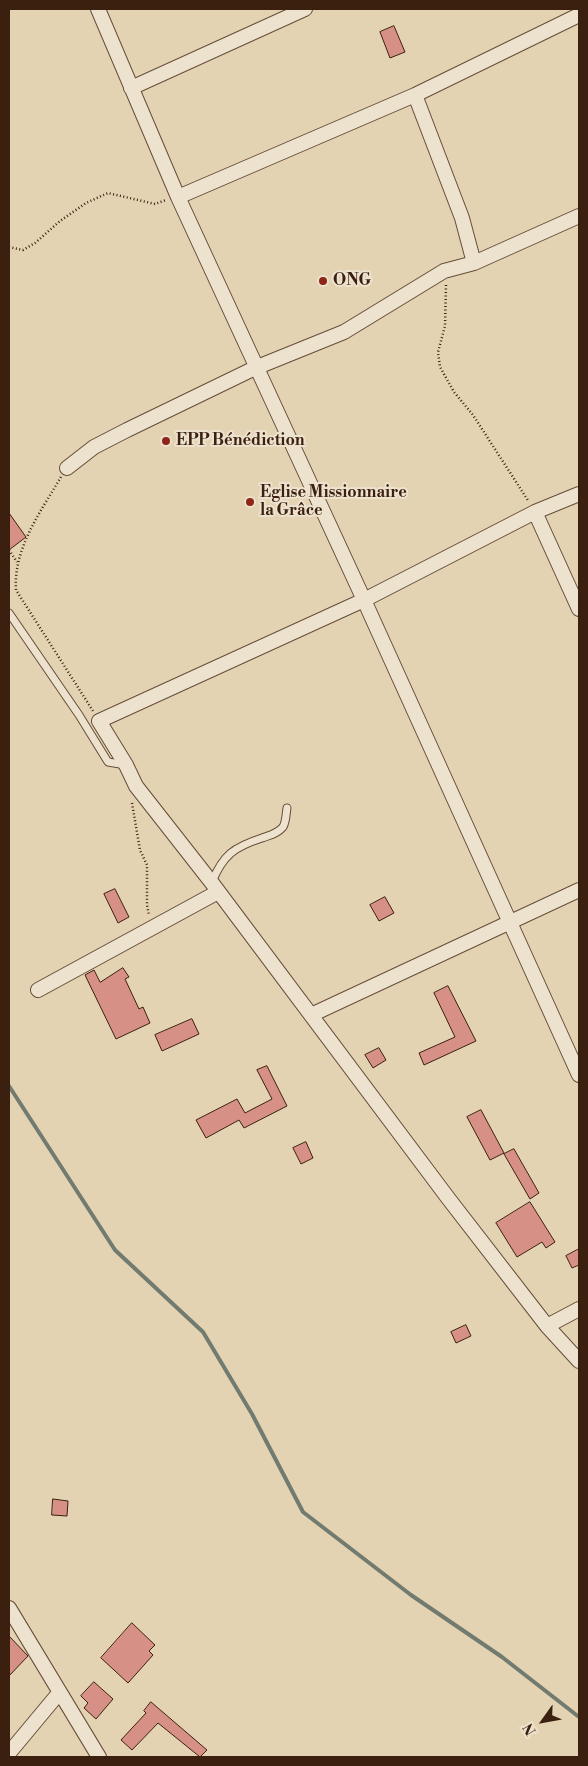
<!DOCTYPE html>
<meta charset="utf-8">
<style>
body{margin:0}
#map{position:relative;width:588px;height:1766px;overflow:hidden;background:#e4d3b3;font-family:"Libre Bodoni",serif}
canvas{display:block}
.frame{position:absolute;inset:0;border:10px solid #3b2010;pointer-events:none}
.north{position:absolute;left:518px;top:1696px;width:50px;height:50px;-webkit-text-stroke:4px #ede2ce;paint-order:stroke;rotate:238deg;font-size:14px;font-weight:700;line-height:20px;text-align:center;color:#3b2010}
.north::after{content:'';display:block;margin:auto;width:18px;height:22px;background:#3b2010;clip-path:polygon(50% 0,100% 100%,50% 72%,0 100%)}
</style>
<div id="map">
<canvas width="588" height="1766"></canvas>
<div class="frame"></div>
<div class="north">N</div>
</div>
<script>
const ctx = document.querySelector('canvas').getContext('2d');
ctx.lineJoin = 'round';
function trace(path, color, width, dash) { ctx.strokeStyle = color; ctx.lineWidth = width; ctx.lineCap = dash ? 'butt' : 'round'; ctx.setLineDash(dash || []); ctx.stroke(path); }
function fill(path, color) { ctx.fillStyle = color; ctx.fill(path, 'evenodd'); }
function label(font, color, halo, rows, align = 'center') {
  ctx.font = font + ' "Libre Bodoni",serif'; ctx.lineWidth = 4; ctx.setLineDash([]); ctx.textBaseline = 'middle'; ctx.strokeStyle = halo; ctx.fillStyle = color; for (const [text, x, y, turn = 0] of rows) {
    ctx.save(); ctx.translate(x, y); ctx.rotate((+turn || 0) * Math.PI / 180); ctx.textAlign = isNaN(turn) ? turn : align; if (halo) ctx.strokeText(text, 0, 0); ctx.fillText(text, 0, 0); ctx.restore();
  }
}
trace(new Path2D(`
 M9,1086l106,164 88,82 49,82 51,98 108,83 91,62 77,60`), '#717b6f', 4);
const building = new Path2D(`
 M394,26l11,26 -15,6 -10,-26z
 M9,513l17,24 -17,13z
 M115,889l14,28 -11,6 -14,-29z
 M385,897l9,16 -15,8 -9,-16z
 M123,968l6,9 -4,2 14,30 4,-2 7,16 -34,16 -31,-64 9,-5 6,12z
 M448,986l28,55 -52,24 -5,-12 36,-16 -21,-44z
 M192,1019l7,15 -37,17 -7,-16z
 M379,1048l7,12 -13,8 -8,-13z
 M267,1066l20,40 -43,22 -5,-8 -33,18 -10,-18 41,-21 8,14 27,-14 -15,-29z
 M481,1110l23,43 -14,7 -23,-43z
 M306,1142l7,16 -12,6 -8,-16z
 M514,1149l25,44 -9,6 -26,-45z
 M530,1202l25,40 -9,6 -4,-6 -25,15 -21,-34z
 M579,1249v16l-7,3 -6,-12z
 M466,1325l5,11 -15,7 -5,-11z
 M53,1499l15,2 -1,15 -15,-1z
 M132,1623l23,22 -6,6 4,4 -25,28 -27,-25z
 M9,1636l19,20 -19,20z
 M94,1682l19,17 -17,20 -12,-11 4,-5 -7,-7z
 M151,1702l56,48 -7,7 -42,-34 -26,27 -11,-10 25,-27 -2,-2z`);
fill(building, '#d79085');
trace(building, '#3b2010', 1);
const lane = new Path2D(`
 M9,613l70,102 29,47 18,3
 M212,882c11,-27 22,-35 50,-44 8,-3 15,-4 21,-11 3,-5 3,-13 4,-19`);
const street = new Path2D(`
 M98,9l80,188 186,403 215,475
 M131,88l174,-79
 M415,95l47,123 12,45
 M178,197l237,-102 164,-80
 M67,468l27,-21 33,-17 128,-62 89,-36 100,-61 30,-8 105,-47
 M579,494l-44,18 -171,88 -265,121 27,44 10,21 76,97 236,315 99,128 32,35
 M535,512l44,97
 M38,990l180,-98
 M311,1015l268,-125
 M547,1326l32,-17
 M9,1608l90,149
 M9,1753l50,-60`);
trace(lane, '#654d39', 9);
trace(street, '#654d39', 16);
trace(new Path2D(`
 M9,247l14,3 12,-7 25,-22 26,-18 22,-10 47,11 11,-4
 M446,285l-1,41 -7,26 2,15 14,25 19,23 56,87
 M61,477c-20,34 -48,72 -45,113l77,121
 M9,550l8,12
 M132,803l8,47 7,15v40l2,10`), '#3b2010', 2.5, [1, 2.5]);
trace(lane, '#ede2ce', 7);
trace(street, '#ede2ce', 14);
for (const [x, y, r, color] of [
 [323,281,5,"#8f2418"],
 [166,441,5,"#8f2418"],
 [250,502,5,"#8f2418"]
]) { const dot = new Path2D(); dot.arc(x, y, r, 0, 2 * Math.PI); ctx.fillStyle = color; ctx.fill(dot); trace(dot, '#ede2ce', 2); }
label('bold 16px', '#3b2010', '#ede2ce', [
 ["ONG",333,281],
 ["EPP Bénédiction",176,441],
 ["Eglise Missionnaire",260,493],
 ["la Grâce",260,511]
], 'left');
</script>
